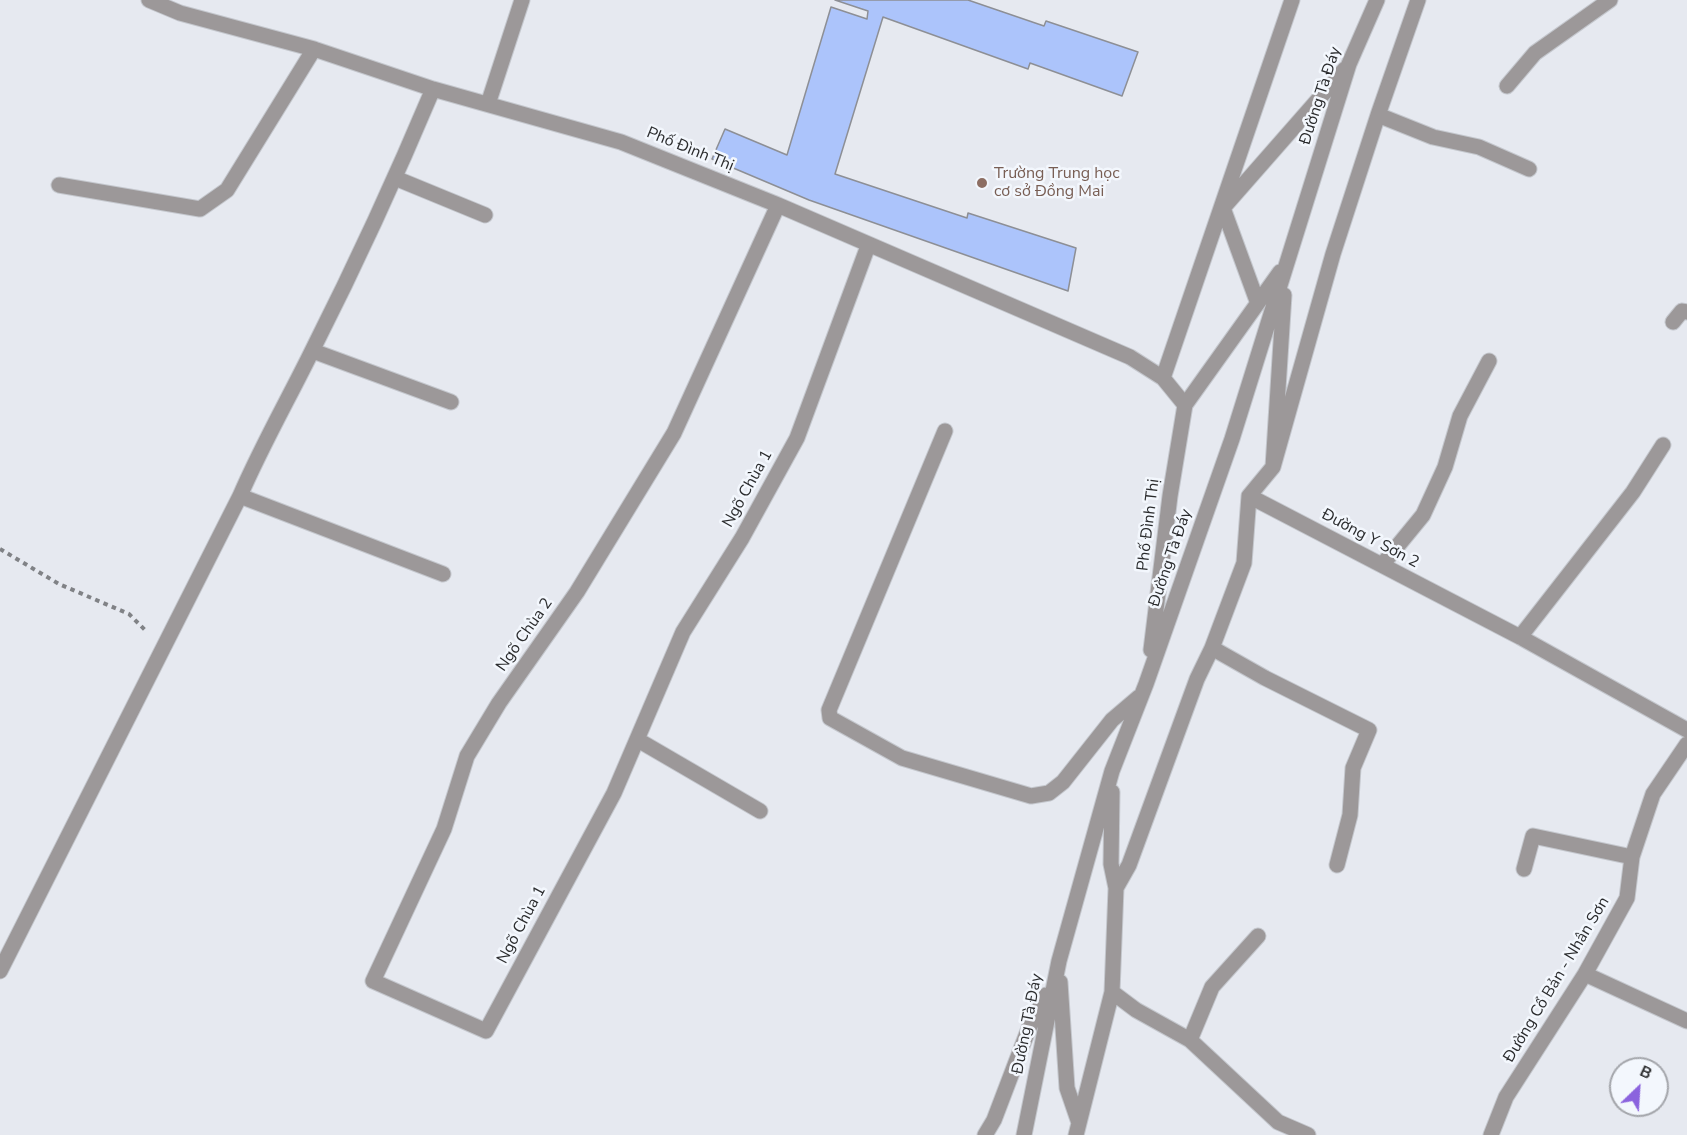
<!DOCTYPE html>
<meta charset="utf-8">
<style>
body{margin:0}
#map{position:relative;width:1687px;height:1135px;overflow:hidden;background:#e6e9f0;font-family:"Nunito Sans",sans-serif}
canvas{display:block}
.north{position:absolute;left:1609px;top:1057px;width:60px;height:60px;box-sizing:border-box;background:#f3f7fd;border:2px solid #a3a5aa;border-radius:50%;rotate:25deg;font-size:16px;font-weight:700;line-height:24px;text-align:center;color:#2a2b2d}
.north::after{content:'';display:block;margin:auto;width:21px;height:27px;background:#8b63de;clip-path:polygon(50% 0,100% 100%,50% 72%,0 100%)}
</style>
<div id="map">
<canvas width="1687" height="1135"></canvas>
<div class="north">B</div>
</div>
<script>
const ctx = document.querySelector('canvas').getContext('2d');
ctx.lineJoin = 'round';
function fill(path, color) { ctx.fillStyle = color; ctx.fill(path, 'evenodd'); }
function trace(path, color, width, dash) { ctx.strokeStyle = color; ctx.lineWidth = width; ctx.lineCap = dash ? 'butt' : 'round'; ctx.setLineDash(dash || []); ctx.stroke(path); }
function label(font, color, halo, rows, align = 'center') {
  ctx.font = font + ' "Nunito Sans",sans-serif'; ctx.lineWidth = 5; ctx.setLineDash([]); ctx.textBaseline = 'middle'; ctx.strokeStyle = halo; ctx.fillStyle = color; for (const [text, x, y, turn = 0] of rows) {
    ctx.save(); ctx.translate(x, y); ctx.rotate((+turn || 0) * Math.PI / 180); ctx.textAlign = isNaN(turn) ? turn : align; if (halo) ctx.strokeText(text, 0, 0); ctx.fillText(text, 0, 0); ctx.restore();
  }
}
const building = new Path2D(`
 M835,0h133l76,26 2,-5 92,31 -16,44 -92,-33 -2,6 -145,-52 -48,157 132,44 1,-5 108,35 -8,43 -259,-91 -97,-41 13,-30 62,26 44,-148 36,12 1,-8z`);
fill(building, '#acc4fb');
trace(building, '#8d8f95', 1.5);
const minor = new Path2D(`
 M149,0l31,13 134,36 119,40 188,53 157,63 352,152 33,21 22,27
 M1418,0l-40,115 55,22 46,10 50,22
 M1507,86l28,-33 75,-53
 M488,104l34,-104
 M395,178l90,37
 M59,185l141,24 27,-19 87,-141
 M778,205l-104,228 -97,159 -78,111 -32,53 -23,73 -71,152 113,50 128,-238 69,-161 59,-94 55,-100 71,-192
 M1257,301l-34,-93 122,-139
 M1673,322l9,-11 5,1
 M313,351l138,51
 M1163,378l129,-378
 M945,431l-116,279 1,8 72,40 129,38 18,-3 14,-11 49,-62 27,-23
 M1273,467l60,-213 45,-139
 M240,496l203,78
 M1249,496l271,141 167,93
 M1249,496l-5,67 -32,85 53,30 104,52 -16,38 -3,47 -13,50
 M1249,496l24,-29 11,-172
 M1382,565l41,-50 22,-48 15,-51 29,-55
 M1520,637l113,-145 30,-47
 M1151,650l19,-154 15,-91 95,-133
 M638,740l122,71
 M1524,869l9,-33 99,21
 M1116,888l13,-23 68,-186 15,-31
 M0,971l240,-475c22,-51 49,-98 73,-147 43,-85 83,-172 120,-260
 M1585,974l102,47
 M1060,982l7,106 11,32
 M1112,992l24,18 54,30 88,82 30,13
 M1190,1040l22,-53 46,-51
 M985,1135l9,-15 35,-92 17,-33
 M1024,1135l35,-174 53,-190 34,-87 86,-245 117,-375 28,-64
 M1076,1135l36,-143 4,-104 -5,-24 1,-72
 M1491,1135l15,-38 79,-123 42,-76 5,-41 21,-63 34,-50`);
trace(minor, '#c4c7cd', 17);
trace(new Path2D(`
 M0,549l59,35 70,30 18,18`), '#808286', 4, [4.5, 4.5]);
trace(minor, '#9c9899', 15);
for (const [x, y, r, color] of [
 [982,183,6,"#8d6e63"]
]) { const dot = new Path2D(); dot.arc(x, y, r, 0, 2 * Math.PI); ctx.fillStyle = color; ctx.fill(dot); trace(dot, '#f3f7fd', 2); }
label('16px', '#2a2b2d', '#f3f7fd', [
 ["Đường Tà Đáy",1321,96,-72],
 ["Phố Đình Thị",690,150,22],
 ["Ngõ Chùa 1",748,489,-61],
 ["Phố Đình Thị",1149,525,-83],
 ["Đường Y Sơn 2",1370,539,28],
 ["Đường Tà Đáy",1171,558,-71],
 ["Ngõ Chùa 2",525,635,-55],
 ["Ngõ Chùa 1",522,925,-62],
 ["Đường Cổ Bản - Nhân Sơn",1557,980,-59],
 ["Đường Tà Đáy",1028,1024,-79]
]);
label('16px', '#785e54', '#f3f7fd', [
 ["Trường Trung học",994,174],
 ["cơ sở Đồng Mai",994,192]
], 'left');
</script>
